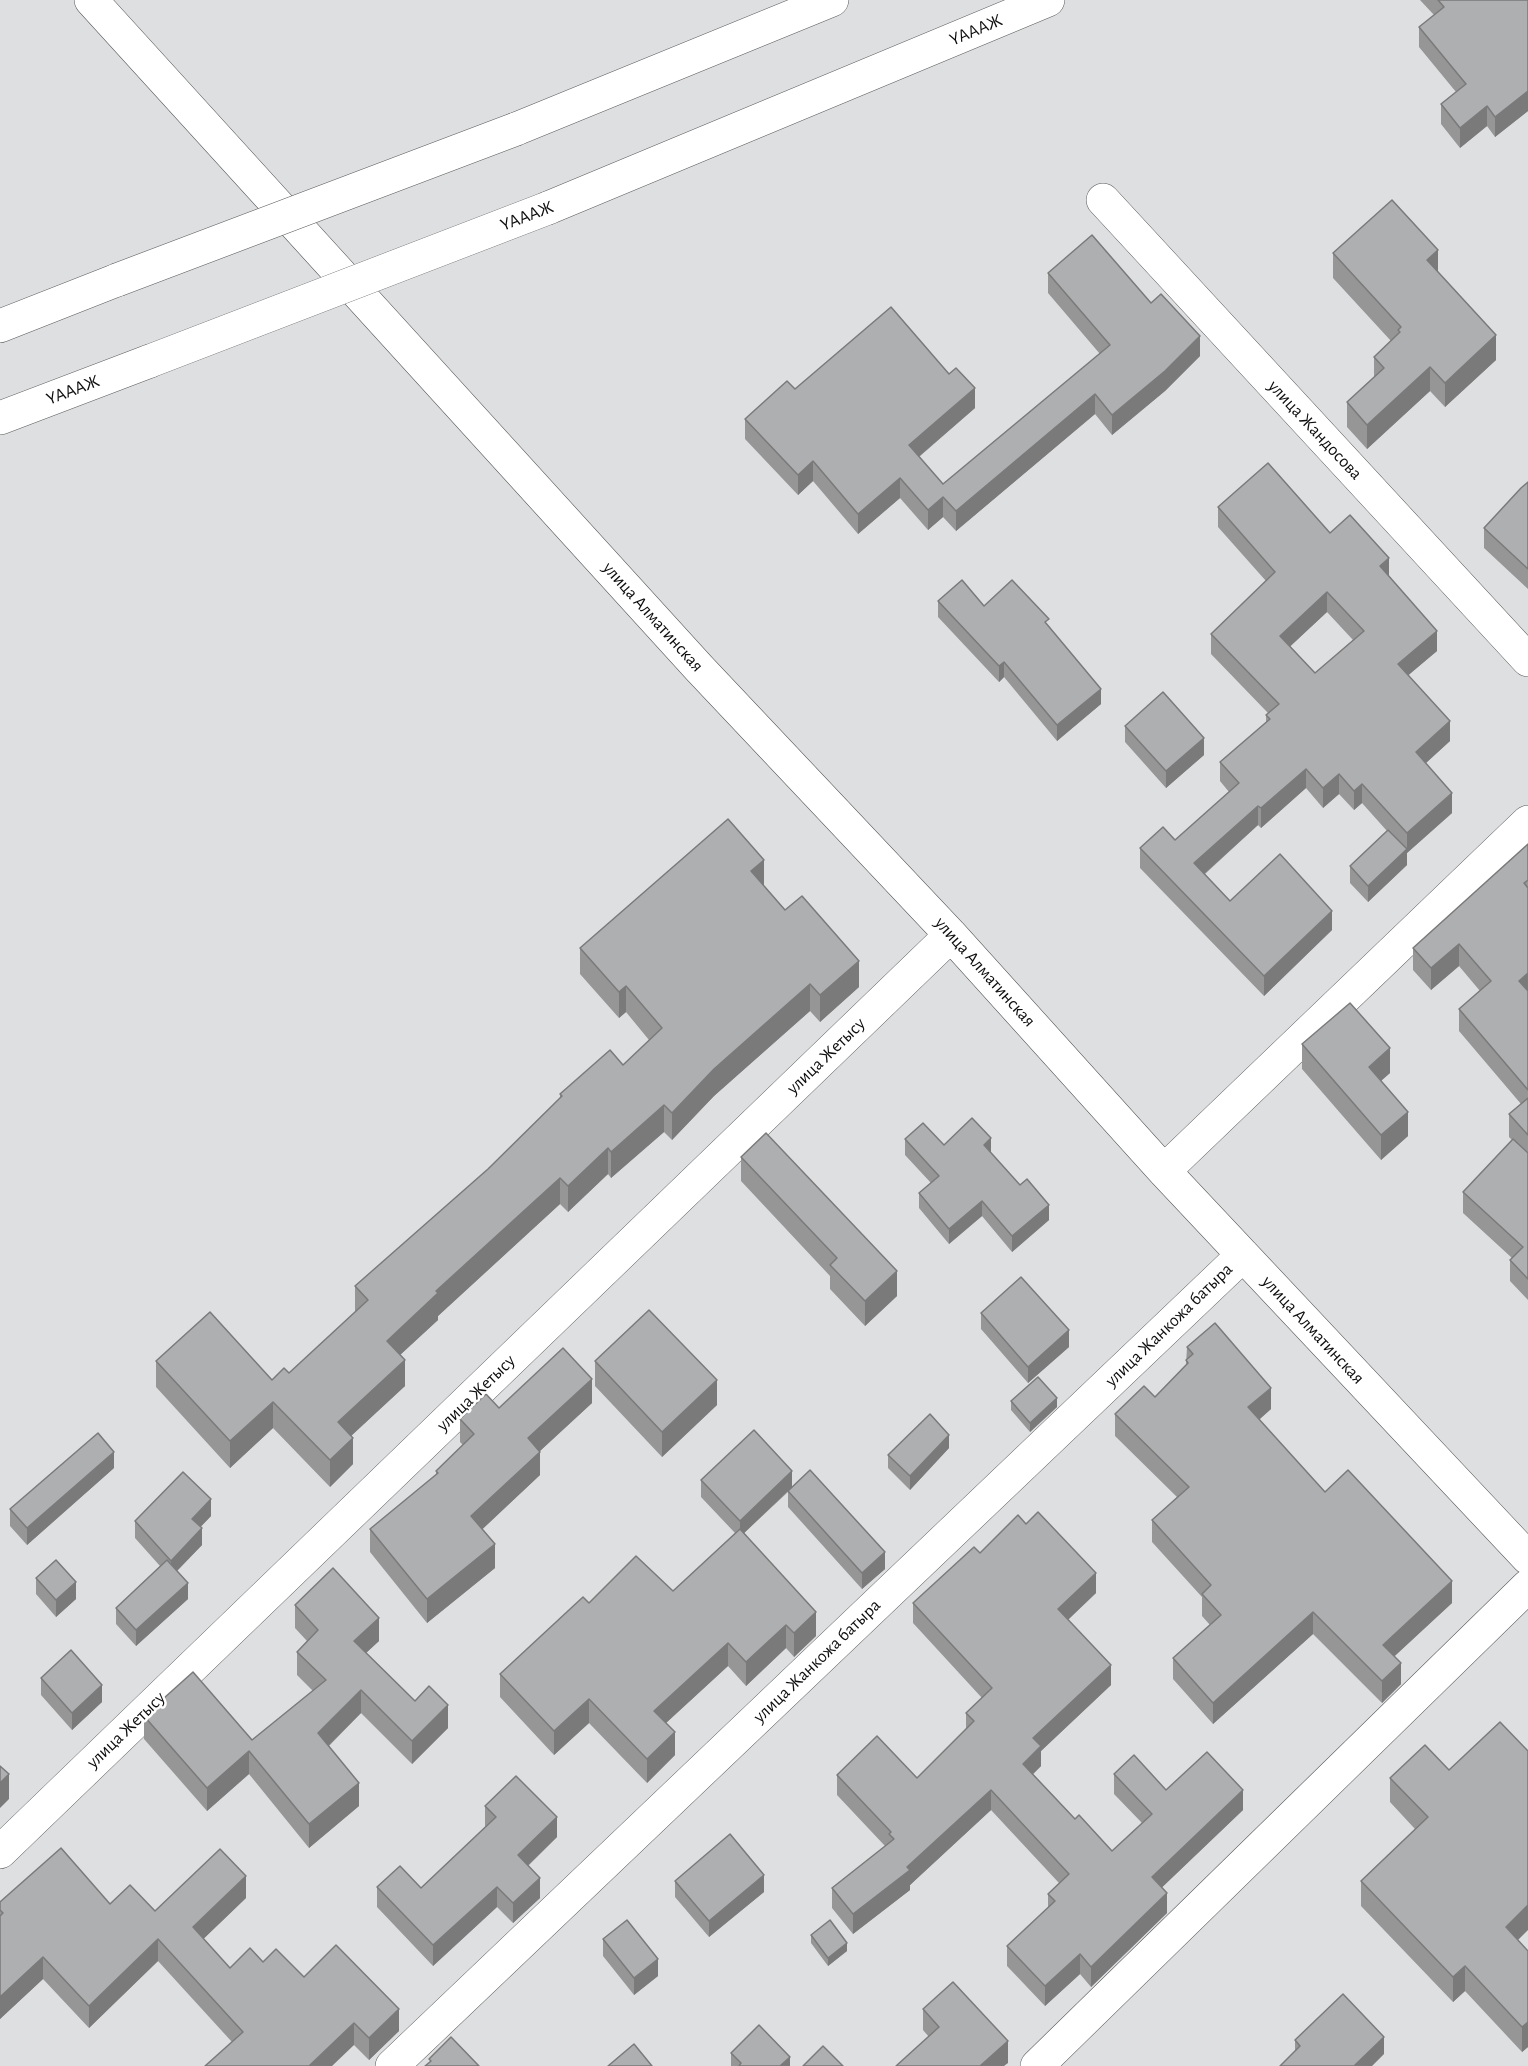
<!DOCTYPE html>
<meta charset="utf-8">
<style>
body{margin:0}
canvas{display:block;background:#dedfe1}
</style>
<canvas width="1528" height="2066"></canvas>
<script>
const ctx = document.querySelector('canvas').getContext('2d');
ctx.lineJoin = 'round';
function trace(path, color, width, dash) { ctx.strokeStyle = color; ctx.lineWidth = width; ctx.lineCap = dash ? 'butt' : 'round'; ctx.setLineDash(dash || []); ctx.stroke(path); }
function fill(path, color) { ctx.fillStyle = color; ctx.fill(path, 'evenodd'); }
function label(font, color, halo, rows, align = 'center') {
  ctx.font = font + ' "Alegreya Sans",sans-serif'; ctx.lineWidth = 5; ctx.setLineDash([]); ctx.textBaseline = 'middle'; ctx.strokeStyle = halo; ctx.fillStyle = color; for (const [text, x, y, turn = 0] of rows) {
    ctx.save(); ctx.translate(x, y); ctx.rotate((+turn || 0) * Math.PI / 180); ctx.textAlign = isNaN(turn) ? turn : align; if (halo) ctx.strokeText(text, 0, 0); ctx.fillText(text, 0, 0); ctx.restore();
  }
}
const minor = new Path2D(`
 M91,0l608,668 252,267 213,236 364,387
 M1103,200l425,460
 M1164,1171l364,-349
 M0,1852l951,-917
 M392,2066l851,-811
 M1037,2066l491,-480`);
const highway = new Path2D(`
 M516,129l316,-129
 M548,208l500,-208
 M0,326l117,-46
 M0,418l150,-57`);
trace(minor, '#595a5b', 34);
trace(highway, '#595a5b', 34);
trace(minor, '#fff', 33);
trace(highway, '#fff', 33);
const highwayBridge = new Path2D(`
 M117,280l399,-151
 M150,361l398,-153`);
trace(highwayBridge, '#595a5b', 34, []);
trace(highwayBridge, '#fff', 33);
fill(new Path2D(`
 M1420,0h108v111l-33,26 -8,-11 -27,22 -19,-24v-20l15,-12 -37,-45v-20l15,-12z
 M1333,253l105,19 58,88 -51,47 -15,-16 -63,58 -20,-22v-25l27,-25v-20l17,-16 -58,-63z
 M1048,273l103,30 49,53 -35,35 -53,44 -17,-21 -139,117 -13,-14 -15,13 -28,-32 -42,36 -45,-53 -15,14 -53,-56v-20l50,-30 180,19 -56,49 24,27 157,-130 -52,-61z
 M1528,482v107l-44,-41v-20z
 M1218,507l112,26 59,43 48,75 -29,24 42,66 -24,22 26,50 -45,40v12l-39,37 -18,-19v-17l37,-35 -25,-28 -8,7 -15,-16 -16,14 -17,-20 -45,40 -3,-3 -53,49 25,27 102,29 -68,66 -124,-128v-20l35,-8 54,-48 -9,-11v-19l46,-40v-7l2,-2 -57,-59v-20l55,-53 -48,-54zM1327,612l26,28 -38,33 -25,-27z
 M938,601l46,5 65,20 52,78 -44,37 -53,-64 -5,5 -61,-65z
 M1125,726l79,29 -38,33 -41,-46z
 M1528,844v456l-18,-19v-21l2,-2 -49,-45v-21l49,-52 -3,-3v-23l12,-10 -62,-73v-22l21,-18 -21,-25 -28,24 -18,-20v-22z
 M764,886l21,24 74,77 -39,35 -10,-11 -96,85 -42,44 -8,-8 -53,46 -3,-4 -40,38 -8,-8 -122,112v4l-38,35 5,31 -54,50 2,28 -23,23 -57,-59 -43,40 -74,-81v-26l116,19 17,-7 66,-61v-26l133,-117 72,-71v-4l63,-29 26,-25 -23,-28 -7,6 -39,-44v-26z
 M1302,1044l88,29 -9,8 27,55 -27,24 -79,-91z
 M905,1139l86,14 58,67 -37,32 -30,-36 -33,28 -30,-36v-15l12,-10 -26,-28z
 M741,1157l156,139 -32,30 -35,-37v-13l-89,-95z
 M981,1313l88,34 -41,36 -47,-54z
 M1187,1347l84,62 -12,11 66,72 127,111 -58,53 7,28 -19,19 -69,-69 -100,90 -40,-45v-21l37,-33 -8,-9v-19l-50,-55v-22l25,-23 -62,-61v-22l40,-17 31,-32z
 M595,1361l122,44 -55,52 -67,-71z
 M1011,1401l46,6 -27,25 -19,-22z
 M592,1403l-52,48v24l-58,54 13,39 -68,55 -57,-71v-23l66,-53v-5l27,-26 -3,-3v-23l39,-11z
 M949,1448l-39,42 -22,-22v-13z
 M114,1468l-87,77 -17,-19v-17z
 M701,1480l91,7 93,82 -23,20 -74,-82v-15l-44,41 72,103 -22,21 -8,-9 -40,38 -18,-20 -62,57 9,32 -28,28 -58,-60 -35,32 -54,-58v-23l89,-71 84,-12 62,-58 -34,-36z
 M211,1516l-11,11 2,18 -25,26 11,28 -52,47 -20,-22v-16l44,-42 -25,-28v-17z
 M980,1553l116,40 -28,27 43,65 -70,66v15l-8,8 42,45 37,32 30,-28 -28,-29v-20l52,16 77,20 -81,77 5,26 -76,74 -11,-13 -35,32 -38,-40v-20l41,-38v-14l11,-11 -68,-73 -81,75v5l-57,44 -21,-26v-20l53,-42 -48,-51v-20l80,3 49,-49v-16l16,-15 -69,-75v-20z
 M36,1578l40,21 -20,18 -20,-23z
 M295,1605l84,36 -13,12 49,48 33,27 -36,36 -51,-51 -32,33 30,60 -50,42 -60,-74 -42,37 -63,-72v-23l108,24 61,-49 -16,-16v-23l10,-11 -12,-13z
 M41,1678l61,24 -30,28 -31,-35z
 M1449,1770l69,170 10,11v96l-6,5 -57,-61 -12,11 -92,-96v-25l54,-52 -25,-27v-24z
 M485,1806l72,31 -29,29 12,32 -27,25 -16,-16 -64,59 -56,-59v-20l44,1 64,-61z
 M675,1881l89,11 -55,45 -34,-40z
 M246,1898l-43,41 27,29 33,-6 41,15 95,54 -30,29 -15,-15 -122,-3 -74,-81 -69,67 -46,-49 -43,40v-117l110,2 45,7z
 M811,1935l36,16 -19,15 -17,-23z
 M603,1939l55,37 -24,19 -31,-39z
 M923,2009l85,54 -79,-26 -6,-7z
 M1295,2040l89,14 -89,-3z
 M731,2053l59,13h-59z`), '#969697');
fill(new Path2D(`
 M1528,91v20l-33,26v-20z
 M1487,106v20l-27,22v-20z
 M1438,250v25l-11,-15z
 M1496,335v25l-51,47v-24z
 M1200,336v20l-35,35 -53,44v-20z
 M1430,367v24l-63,58v-24z
 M975,388v20l-66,57v-20z
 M1095,394v20l-139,117v-20z
 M813,461v20l-15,14v-20z
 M900,478v20l-42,36v-20z
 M943,497v20l-15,13v-20z
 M1389,558v19l-9,-11z
 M1327,592v20l-47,44v-20z
 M1437,631v20l-39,33v-20z
 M1004,662v15l-5,5v-16z
 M1101,689v15l-44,37v-16z
 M1450,721v20l-34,31v-20z
 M1204,738v17l-38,33v-17z
 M1306,769v19l-45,40v-20z
 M1339,774v20l-16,14v-20z
 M1362,784v19l-8,7v-19z
 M1452,793v20l-45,40v-20z
 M1258,806v19l-64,58v-20z
 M1407,849v16l-39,37v-16z
 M764,860v26l-13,-15z
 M1332,911v19l-68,66v-20z
 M1459,944v22l-28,24v-22z
 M859,961v26l-39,35v-27z
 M1528,973v22l-9,-14z
 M810,984v27l-96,85 -42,44v-27l42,-44z
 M626,986v26l-7,6v-26z
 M1390,1048v25l-21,18v-24z
 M664,1105v27l-53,46v-26z
 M1408,1112v24l-27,24v-25z
 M991,1138v16l-7,-9z
 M608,1148v26l-40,38v-26z
 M560,1178v26l-122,112v4l-51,47v-26l49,-50z
 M982,1201v15l-33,28v-15z
 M1049,1205v15l-37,32v-16z
 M897,1271v25l-32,30v-25z
 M1069,1330v17l-41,36v-16z
 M405,1360v26l-67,62v-26z
 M592,1379v24l-64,59v-24z
 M717,1380v25l-55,52v-25z
 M1271,1388v21l-23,20v-22z
 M1057,1398v9l-27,25v-9z
 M273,1402v26l-43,40v-27z
 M949,1435v13l-39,42v-14z
 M353,1438v26l-23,23v-27z
 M114,1452v16l-87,77v-17z
 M540,1452v23l-69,65v-24z
 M792,1471v16l-52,50v-16z
 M211,1499v17l-19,20v-17z
 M202,1528v17l-31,32v-16z
 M495,1544v24l-68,55v-24z
 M885,1552v17l-23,20v-16z
 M1096,1573v20l-38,36v-20z
 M1452,1581v22l-69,64v-22z
 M76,1582v17l-20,18v-17z
 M188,1583v16l-52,47v-16z
 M816,1612v24l-22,21v-24z
 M1313,1612v22l-100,90v-21z
 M379,1618v23l-25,23v-23z
 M786,1625v23l-40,38v-24z
 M728,1643v23l-74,68v-23z
 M1401,1663v21l-19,19v-22z
 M1111,1665v20l-70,66v15l-18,18v-20l10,-26z
 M102,1685v17l-30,28v-17z
 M361,1690v23l-43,43v-23z
 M589,1699v24l-35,32v-24z
 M448,1705v23l-36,36v-23z
 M675,1732v23l-28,28v-24z
 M249,1751v23l-42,37v-23z
 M9,1774v25l-9,9v-25z
 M359,1783v23l-50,42v-24z
 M991,1790v20l-81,75v5l-57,44v-20l54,-47z
 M1243,1790v20l-91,87v-20z
 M557,1817v20l-39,38v-20z
 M764,1875v17l-55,45v-16z
 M246,1876v22l-53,51v-22z
 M540,1878v20l-27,25v-20z
 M497,1887v20l-64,59v-21z
 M1167,1893v20l-76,74v-20z
 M1528,1905v25l-22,22v-25z
 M158,1939v22l-69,67v-22z
 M847,1943v8l-19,15v-8z
 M1080,1954v20l-35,32v-20z
 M43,1957v22l-43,40v-22z
 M658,1959v17l-24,19v-17z
 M1465,1966v25l-12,11v-25z
 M399,2009v22l-30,29v-22z
 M1528,2022v25l-6,5v-25z
 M354,2023v22l-22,21h-23z
 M1384,2037v17l-12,12h-17v-1z
 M1008,2041v22l-4,3h-24z
 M790,2057v9h-10z`), '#7a7a7b');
const building = new Path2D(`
 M1438,0h90v91l-33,26 -8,-11 -27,22 -19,-24 25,-20 -47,-57 25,-20z
 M1392,200l46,50 -11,10 69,75 -51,48 -15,-16 -63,58 -20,-23 37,-34 -10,-11 26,-25 -2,-2 3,-3 -68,-74z
 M1092,235l59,68 10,-9 39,42 -35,35 -53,44 -17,-21 -139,117 -13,-14 -15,13 -28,-32 -42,36 -45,-53 -15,14 -53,-56 42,-38 8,8 96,-82 58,67 7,-6 19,20 -66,57 34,39 167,-139 -62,-72z
 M1268,463l62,70 20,-18 39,43 -9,8 57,65 -39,33 52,57 -34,31 36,41 -45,40 -45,-49 -8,7 -15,-17 -16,14 -17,-19 -45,39 -3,-2 -64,57 36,38 50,-47 52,57 -68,65 -124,-128 23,-21 12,13 64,-57 -19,-21 50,-43 -4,-4 13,-11 -68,-70 64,-62 -57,-65zM1327,592l37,39 -49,42 -35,-37z
 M1528,482v87l-44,-41 37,-40z
 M962,580l22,26 28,-26 37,39 -4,3 56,67 -44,36 -53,-63 -5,4 -61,-65z
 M1163,692l41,46 -38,33 -41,-45z
 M728,819l36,41 -13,11 34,39 17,-14 57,65 -39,34 -10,-11 -96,85 -42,44 -8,-8 -53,47 -3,-4 -40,38 -8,-8 -124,113 2,2 -51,48 18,19 -67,62 15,16 -23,22 -57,-58 -43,39 -74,-80 54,-49 62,68 12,-12 5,5 79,-73 -13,-14 133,-117 74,-73 -2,-2 50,-44 13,15 39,-37 -36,-42 -7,6 -39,-44z
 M1388,830l19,19 -39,37 -18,-20z
 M1528,844v36l-4,3 4,5v85l-9,8 9,10v99l-69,-81 32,-28 -32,-37 -28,24 -18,-20z
 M1350,1003l40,45 -21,19 39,45 -27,23 -79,-91z
 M1528,1098v37l-19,-21z
 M972,1118l19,20 -7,7 36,40 7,-6 22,26 -37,31 -30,-35 -33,28 -30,-36 20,-17 -34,-37 18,-16 21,22z
 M766,1133l131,138 -32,30 -35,-36 7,-7 -96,-101z
 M1513,1139l15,14v126l-18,-19 13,-13 -60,-55z
 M1021,1277l48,53 -41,37 -47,-54z
 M649,1310l68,70 -55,52 -67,-71z
 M1215,1323l56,65 -23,19 77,85 23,-22 104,111 -69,64 18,18 -19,18 -69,-69 -100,91 -40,-45 48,-43 -19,-21 9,-9 -59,-65 37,-33 -74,-73 29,-28 11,11 33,-34 -2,-3 7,-6 -6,-7z
 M563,1348l29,31 -64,59 12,14 -69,64 24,28 -68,55 -57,-70 68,-56 -2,-2 38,-37 -14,-15 26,-25 13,14z
 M1038,1377l19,21 -27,25 -19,-22z
 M930,1414l19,21 -39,41 -22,-21z
 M754,1430l38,41 -52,50 -39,-41z
 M98,1433l16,19 -87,76 -17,-19z
 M810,1470l75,82 -23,21 -74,-82z
 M183,1472l28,27 -19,20 10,9 -31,33 -36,-40z
 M1038,1512l58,61 -38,36 53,56 -78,73 8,8 -18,18 52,55 4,-4 33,36 40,-37 -38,-40 20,-19 32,35 41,-38 36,38 -91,87 15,16 -76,74 -11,-13 -35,32 -38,-40 48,-45 -7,-7 21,-20 -78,-84 -84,77 3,3 -57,44 -21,-26 62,-49 -5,-5 2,-2 -54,-57 40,-39 40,42 57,-57 -8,-8 26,-25 -79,-85 61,-56 6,6 38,-38 8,9z
 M740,1529l76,83 -22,21 -8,-8 -40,37 -18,-19 -74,68 21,21 -28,27 -58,-60 -35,32 -54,-57 83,-77 6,6 47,-47 37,35z
 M56,1560l20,22 -20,18 -20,-22z
 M167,1560l21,23 -52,47 -20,-22z
 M333,1568l46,50 -25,23 61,60 14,-15 19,19 -36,36 -51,-51 -43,43 41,50 -50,41 -60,-73 -42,37 -63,-72 49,-44 59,68 74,-60 -29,-28 21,-22 -23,-25z
 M71,1650l31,35 -30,28 -31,-35z
 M1500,1722l28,29v154l-22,22 22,24v71l-6,5 -57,-61 -12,11 -92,-96 67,-64 -38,-39 35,-33 24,25z
 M0,1766l9,8 -9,9z
 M516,1776l41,41 -39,38 22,23 -27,25 -16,-16 -64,58 -56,-58 23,-21 21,22 75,-71 -11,-11z
 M730,1834l34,41 -55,46 -34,-40z
 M61,1848l49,56 20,-19 25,26 65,-62 26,27 -53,51 37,41 20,-20 13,14 13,-13 28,28 32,-32 63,64 -30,29 -15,-15 -45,43h-104l38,-34 -85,-93 -69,67 -46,-49 -43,40v-81l3,-3 -3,-3v-8z
 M627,1920l31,39 -24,19 -31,-39z
 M830,1920l17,23 -19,15 -17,-23z
 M953,1982l55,59 -28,25h-84l43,-39 -16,-18z
 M1343,1994l41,43 -29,28 1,1h-76l20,-20 -5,-6z
 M759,2025l31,32 -10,9h-41l2,-3 -10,-10z
 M451,2037l28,29h-54l6,-5 -2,-2z
 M634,2044l18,22h-44z
 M823,2046l20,20h-40z`);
fill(building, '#aeafb0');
trace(building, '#7a7a7b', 1.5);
label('18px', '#0d0d0e', '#fff', [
 ["ҮАААЖ",976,30,-23],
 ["ҮАААЖ",527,216,-21],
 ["ҮАААЖ",73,390,-21],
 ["улица Жандосова",1315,430,47],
 ["улица Алматинская",653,617,48],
 ["улица Алматинская",985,972,48],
 ["улица Жетысу",826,1056,-44],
 ["улица Жанкожа батыра",1169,1325,-44],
 ["улица Алматинская",1313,1330,47],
 ["улица Жетысу",476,1393,-44],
 ["улица Жанкожа батыра",817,1661,-44],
 ["улица Жетысу",126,1730,-44]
]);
</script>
